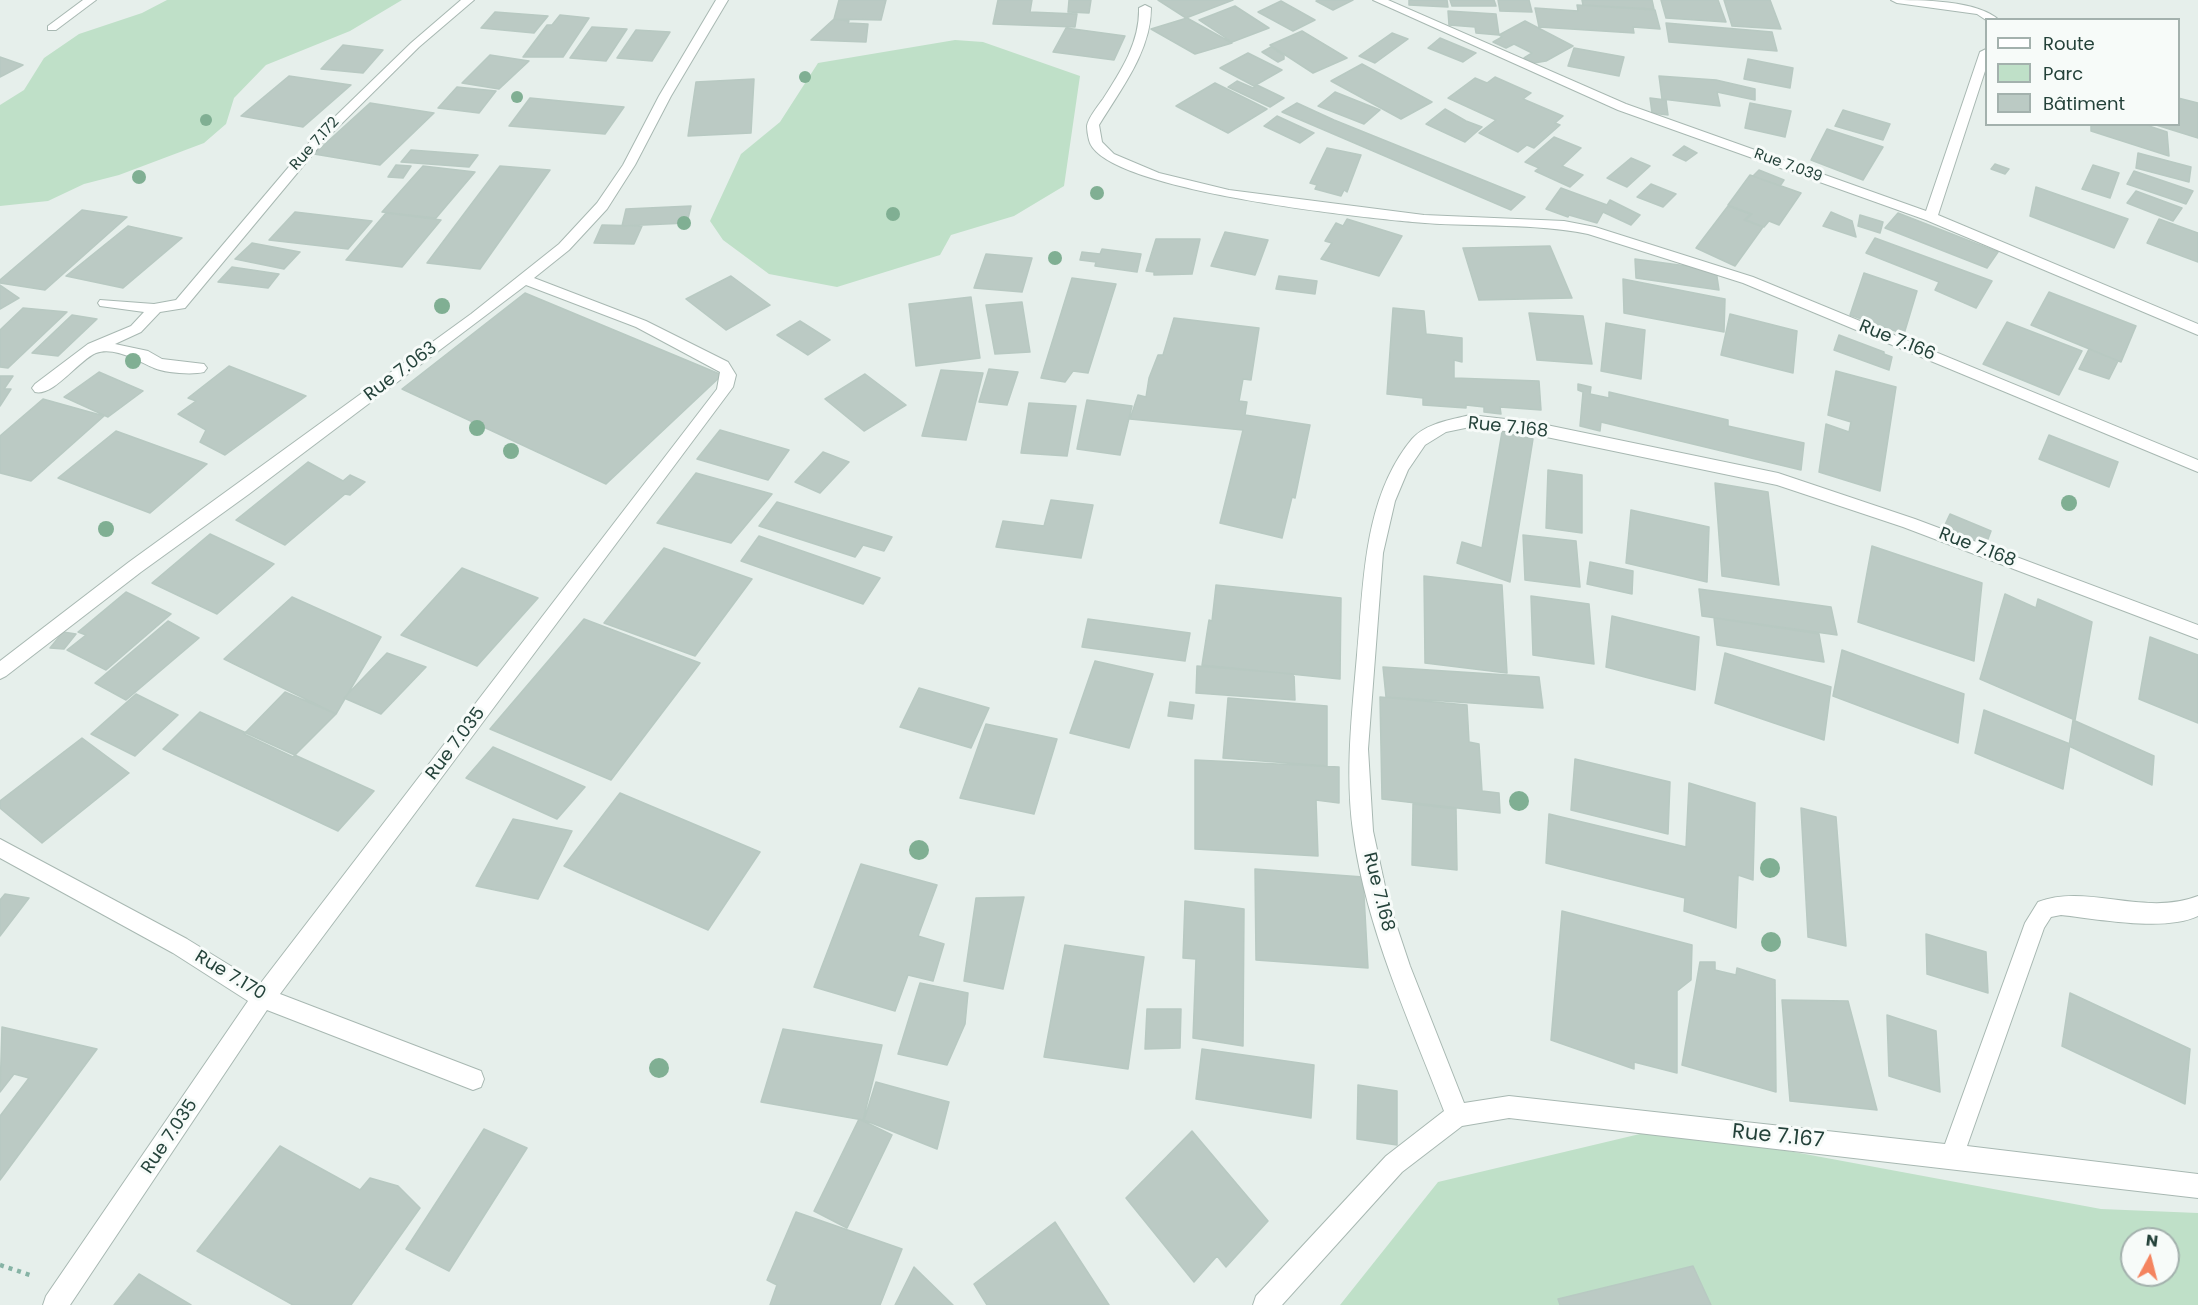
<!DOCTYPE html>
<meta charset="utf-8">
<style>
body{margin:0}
#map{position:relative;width:2198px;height:1305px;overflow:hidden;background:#e6efeb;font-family:Poppins,sans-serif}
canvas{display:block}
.legend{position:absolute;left:1985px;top:18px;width:195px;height:108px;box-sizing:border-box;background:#f7fbf9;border:2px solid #a3b1ad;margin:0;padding:8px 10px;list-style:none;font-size:18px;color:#24423a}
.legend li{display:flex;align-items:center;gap:12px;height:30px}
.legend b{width:30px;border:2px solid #a3b1ad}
.north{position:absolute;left:2120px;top:1227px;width:60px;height:60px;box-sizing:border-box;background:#f7fbf9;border:2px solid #a3b1ad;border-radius:50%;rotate:7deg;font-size:16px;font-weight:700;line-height:24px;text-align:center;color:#24423a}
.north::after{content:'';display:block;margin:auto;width:21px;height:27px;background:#f4845f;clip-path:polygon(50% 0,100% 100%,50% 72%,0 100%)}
</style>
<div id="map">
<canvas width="2198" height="1305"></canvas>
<ul class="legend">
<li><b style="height:8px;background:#fff"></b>Route</li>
<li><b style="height:16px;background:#bfe0c8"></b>Parc</li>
<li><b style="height:16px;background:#bbcac4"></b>Bâtiment</li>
</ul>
<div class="north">N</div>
</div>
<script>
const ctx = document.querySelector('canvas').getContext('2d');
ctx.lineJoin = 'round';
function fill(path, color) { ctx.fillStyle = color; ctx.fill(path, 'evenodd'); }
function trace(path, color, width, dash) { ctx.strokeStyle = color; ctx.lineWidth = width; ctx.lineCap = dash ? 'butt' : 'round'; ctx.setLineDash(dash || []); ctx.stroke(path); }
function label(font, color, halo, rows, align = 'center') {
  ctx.font = font + ' Poppins,sans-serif'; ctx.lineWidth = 6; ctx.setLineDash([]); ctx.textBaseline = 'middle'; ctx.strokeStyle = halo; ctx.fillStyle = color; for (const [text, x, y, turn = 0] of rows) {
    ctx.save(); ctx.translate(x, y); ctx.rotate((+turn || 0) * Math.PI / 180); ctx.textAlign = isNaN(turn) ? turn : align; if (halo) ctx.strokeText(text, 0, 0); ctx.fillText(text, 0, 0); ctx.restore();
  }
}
fill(new Path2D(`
 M167,0h235l-52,31 -84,34 -32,33 -8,26 -22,19 -85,32 -35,9 -36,17 -48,5v-101l24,-15 20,-32 35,-24 63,-21z
 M955,40l28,2 97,34 -16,110 -50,30 -63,19 -11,20 -103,32 -68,-13 -46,-34 -13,-19 31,-67 39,-32 38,-59z
 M1665,1128l436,81 97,4v92h-858l98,-123zM2132,1239h36v36h-36z`), '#bfe0c8');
const building = new Path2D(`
 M839,0h47l-5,20 -47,-1z
 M998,0h34l-2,12 47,2 -2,13 -82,-3z
 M1069,0h22l-2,13 -21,-1z
 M1158,0h75l-47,18z
 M1319,0h34l-20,10 -17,-9z
 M1409,0h38l1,7 -39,-2z
 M1450,0h44l2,6h-44z
 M1498,0h31l3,12 -32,-1z
 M1582,0h70l2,9 -71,-4z
 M1661,0h57l8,22 -60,-4z
 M1724,0h46l11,29 -49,-3z
 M1281,1l34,19 -22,11 -35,-19z
 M1577,5l78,5 5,19 -27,-2 1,6 -95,-6 -4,-19 43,3z
 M1235,6l34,22 -37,14 -33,-22z
 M1448,11l48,3 3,21 -23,-2 -1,-6 -26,-2z
 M495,12l53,4 -14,17 -53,-5z
 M560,15l29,3 -26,39h-40l24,-32h5z
 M1187,18l45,25 -37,11 -44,-25z
 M834,19l15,2 -1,2 20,1 -2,18 -55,-2z
 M1525,21l48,25 -27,15 -12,2 -10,-5 8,-5 -18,-9 -8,4 -13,-6 9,-5 -3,-2z
 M1666,23l106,9 5,19 -108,-9z
 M592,27l35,2 -21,32 -36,-3z
 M1066,28l59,8 -11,24 -61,-8z
 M636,30l34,2 -18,29 -35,-3z
 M1302,31l45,27 -34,15 -43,-28z
 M1392,33l16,6 -33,24 -16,-7z
 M1440,38l36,15 -13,9 -35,-14z
 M343,45l40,5 -20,23 -42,-4z
 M1271,47l13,9v3l-6,3 -16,-10z
 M1574,48l50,9 -5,19 -51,-10z
 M1248,53l34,17 -28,16 -34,-18z
 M490,55l39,6 -30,28 -37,-6z
 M0,57l23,8 -23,12z
 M1748,59l45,9 -3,20 -46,-9z
 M1362,64l70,38 -31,17 -70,-38z
 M289,76l62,9 -48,42 -62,-11z
 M1659,76l57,4 39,9v11l-38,-8 3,14 -58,-7z
 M1495,77l36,16 -8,6 40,17 -8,7 5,2 -26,23 -7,-3 -9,7 -39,-19 17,-13 -48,-22 27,-20 12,5z
 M754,79l-3,54 -63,3 8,-54z
 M1237,81l16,7 4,-3 27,13 -14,9 -42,-20z
 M1215,83l52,26 -39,24 -52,-27z
 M457,87l39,4 -17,22 -41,-5z
 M1335,92l45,18 -16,14 -46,-18z
 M530,98l94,9 -19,27 -96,-8z
 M1650,98l16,2 2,15 -16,-2z
 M2178,98l20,5v35l-45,-14h25z
 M370,103l64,10 -54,52 -66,-11z
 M1297,103l37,17 191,77 -14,13 -229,-98z
 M1750,103l41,8 -6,26 -40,-9z
 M1445,109l21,12 16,6 -17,15 -39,-18z
 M1843,110l47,14 -7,16 -48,-14z
 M1277,116l37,17 -14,10 -36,-17z
 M2091,124h52l24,8 2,24 -78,-25z
 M1827,129l56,18 -20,33 -52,-20z
 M1554,137l27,11 -19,18 21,9 -13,12 -35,-16 4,-3 -14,-6z
 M1684,146l13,7 -11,8 -13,-6z
 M1327,148l34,7 -14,37 -3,-2 -3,6 -26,-7 2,-4 -7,-2z
 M411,150l67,5 -9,12 -68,-5z
 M2138,153l53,14 -2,15 -53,-14z
 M1631,158l19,8 -23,21 -20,-9z
 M1995,164l14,5 -4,5 -14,-5z
 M396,165l15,1 -8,12 -15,-1z
 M2093,165l26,8 -9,25 -28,-9z
 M423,166l52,6 -39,46 -54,-6z
 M500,166l50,4 -70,99 -53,-6z
 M1759,170l25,10 -4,6 -27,-10z
 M2134,171l59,20 -7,13 -59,-20z
 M1750,175l51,18 -22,32 -10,-4 -5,6 -18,-7 6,-6 -24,-9z
 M1651,184l25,10 -13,13 -26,-10z
 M2036,187l92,32 -14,29 -84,-32z
 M1561,188l46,17 3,-5 30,15 -9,10 -28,-13 -6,11 -28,-8 -1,2 -22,-8z
 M2136,191l46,17 -9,13 -46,-18z
 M691,206l-4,17 -65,3 4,-17z
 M1728,206l22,8 -6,6 19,7 -28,39 -39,-18z
 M82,210l45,7 -82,73 -45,-7v-3z
 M295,212l77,9 -24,28 -79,-9z
 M1831,212l21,9 4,16 -33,-11z
 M386,213l55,7 -39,47 -56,-7z
 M1898,213l100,39 -11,16 -102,-40z
 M1860,215l23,7 -3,11 -22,-7z
 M1347,219l55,17 -23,40 -58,-17 11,-16 -7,-2 11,-18 7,3z
 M2159,219l39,14v29l-51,-19z
 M602,225l40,1 -8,18 -40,-1z
 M128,226l54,12 -59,50 -57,-12z
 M1225,232l43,8 -13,35 -44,-9z
 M1875,238l117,43 -16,27 -41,-18 4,-8 -73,-29z
 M1156,239h44l-8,35 -38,1v-3l-8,-1z
 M252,243l48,9 -16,17 -49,-10z
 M1550,246l22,52 -93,2 -16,-52z
 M1102,249l39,5 -4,18 -42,-6 1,-4 -16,-2 2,-8 18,2z
 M986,254l46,4 -10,34 -48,-4z
 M1635,259l81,11 3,20 -83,-12z
 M232,267l47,7 -11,14 -50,-6z
 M1864,273l53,18 -13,43 -54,-19z
 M731,276l39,29 -44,25 -40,-31z
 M1279,276l38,5 -2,13 -39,-5z
 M1072,278l44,6 -28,89 -15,-2 -8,11 -24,-4z
 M1623,279l102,20 -1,33 -100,-19z
 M0,285l19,13 -19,11z
 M2049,292l87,34 -15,36 -90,-37z
 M525,293l197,82 -116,109 -204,-95z
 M971,297l9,61 -64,8 -7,-62z
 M1022,302l8,50 -35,2 -9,-49z
 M23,308l44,4 -59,56 -8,-1v-37z
 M1393,308l31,3 2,23 36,4v24l-8,-2v18l85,3 2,29 -41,-3 1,7 -17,-2v-5l-18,-2v3l-43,-3v-7l-36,-4z
 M1529,313l54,3 9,48 -55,-4z
 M1730,314l67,17 -4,42 -72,-18z
 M72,315l25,4 -39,37 -26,-3z
 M1174,318l85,10 -8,52 -8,-1 -4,22 8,1 -2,13 65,10 -15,73 -3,-1 -10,41 -62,-15 23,-93 -113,-11 8,-24 8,2 3,-19 9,-23h5z
 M800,321l30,19 -22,15 -31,-20z
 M2007,322l75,29 -23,44 -76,-31z
 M1606,323l39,7 -4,49 -40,-8z
 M1839,335l45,17v2l8,3 -3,13 -55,-20z
 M2089,349l29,12 -9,18 -30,-10z
 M229,366l77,30 -81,59 -25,-13 6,-12 -28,-16 18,-13 -8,-3z
 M989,369l29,3 -11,33 -28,-3z
 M941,370l42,3 -17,67 -44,-4z
 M1836,371l60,16 -16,104 -61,-19 7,-48 23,8 2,-10 -23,-7z
 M99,372l44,19 -35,26 -44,-20z
 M865,374l41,31 -42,26 -39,-32z
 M0,376h13l-9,13h7l-11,17z
 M1578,384l13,3 -1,7 19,4v-6l119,28v6l76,17 -3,27 -200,-48 -1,9 -20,-5 3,-34 -5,-2z
 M43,399l61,17 -73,65 -31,-8v-37z
 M1087,400l45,6 -12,49 -43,-6z
 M1029,403l47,3 -9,50 -46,-3z
 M720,430l69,20 -21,30 -71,-21z
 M116,431l91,33 -57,49 -92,-35z
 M1502,432l31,7 -23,143 -53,-19 5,-21 20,6z
 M2049,435l69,27 -9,25 -70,-28z
 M823,452l26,10 -29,31 -25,-11z
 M308,462l35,19 7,-6 15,7 -15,13 -5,-1 -60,51 -49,-25z
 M1548,470l34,5v58l-36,-5z
 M696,473l76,21 -41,49 -74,-20z
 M1715,483l53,9 11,93 -57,-9z
 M1051,500l42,5 -12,53 -85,-11 7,-26 41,5z
 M777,502l115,35 -8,14 -21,-6 -8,12 -96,-31z
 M1631,510l78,17 -2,55 -81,-19z
 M1950,514l41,17 -6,16 -42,-18z
 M210,534l64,30 -57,50 -65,-31z
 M1523,535l53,6 4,46 -55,-7z
 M759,536l121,42 -17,26 -122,-43z
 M1872,546l110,37 -8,78 -116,-39z
 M664,548l88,31 -57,77 -91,-33z
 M1590,562l43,9 -1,23 -45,-10z
 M462,568l76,30 -61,68 -76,-31z
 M1424,576l78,9 5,88 -82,-10z
 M1216,585l125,13 -1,81 -138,-14 7,-45 3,1z
 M1699,589l132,18 6,28 -135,-19z
 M126,592l45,22 -65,56 -39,-20 19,-15 -8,-3z
 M2005,594l31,14 2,-9 54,23 -17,98 -95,-41z
 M1531,596l58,8 5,60 -61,-9z
 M292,597l89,40 -45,77 -112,-55z
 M1612,616l87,21 -4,53 -89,-23z
 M1714,618l105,16 5,28 -107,-17z
 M584,619l116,44 -89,117 -121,-51z
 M1088,619l102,14 -5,28 -103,-14z
 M168,621l31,17 -73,62 -31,-17z
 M63,632l13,2 -12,15 -14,-1z
 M2150,637l48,18v68l-59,-24z
 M1842,650l122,44 -6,49 -125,-47z
 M387,653l39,14 -45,47 -37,-16z
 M1725,653l106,34 -7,53 -109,-37z
 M1095,661l58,13 -24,74 -59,-15z
 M1197,666l97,8 1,26 -99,-7z
 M1383,667l156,10 4,31 -157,-11z
 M919,688l70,20 -18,40 -71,-21z
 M285,692l51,22 -43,43 -49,-23z
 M136,694l42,21 -43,41 -44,-22z
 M1380,697l87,8 2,37 10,2 3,47 17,2 1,20 -118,-14z
 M1228,698l99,8v60l-104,-8z
 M1170,702l24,3 -2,14 -24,-3z
 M1984,710l86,34 -7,45 -88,-36z
 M200,712l174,79 -36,40 -175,-82z
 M2073,720l81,36 -2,29 -83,-39z
 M986,724l71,15 -23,75 -74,-16z
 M82,738l47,35 -87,70 -42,-35v-7z
 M493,747l92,40 -28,32 -91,-41z
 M1575,759l95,23 -2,52 -97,-24z
 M1195,760l144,7v36l-23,-3 2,56 -123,-7z
 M1689,783l66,20 -2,77 -15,-5 -2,53 -52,-17 1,-13 -139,-35 3,-49 137,33z
 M620,793l140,59 -52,78 -144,-64z
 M1413,804l43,5 1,61 -45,-5z
 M1801,808l35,9 10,129 -38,-9z
 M513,819l59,12 -34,68 -62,-13z
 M861,864l76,21 -19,51 26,8 -11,37 -25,-6 -13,36 -81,-24z
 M1255,869l108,8 5,91 -112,-8z
 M5,894l24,4 -29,38v-36z
 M1024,897l-21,92 -39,-8 12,-83z
 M1185,901l59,8 -1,137 -50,-8 3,-79 -13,-1z
 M1562,911l130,34 -1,35 -14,11v82l-43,-11v7l-83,-29z
 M1926,934l60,18 2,41 -61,-19z
 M1065,945l79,12 -16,112 -84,-12z
 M1700,962h15v8l21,5 1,-7 38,12 1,112 -94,-27z
 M920,983l48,10 -3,31 -18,41 -49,-11z
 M2070,993l120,56 -5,55 -123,-58z
 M1782,1000l66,1 29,109 -87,-9z
 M1147,1009h34l-1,39 -35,1z
 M1887,1015l49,16 4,61 -51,-16z
 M2,1027l95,22 -97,131v-64l29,-38 -15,-4 -14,18z
 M783,1029l99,16 -19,75 -102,-18z
 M1202,1049l112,16 -3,53 -115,-19z
 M876,1082l73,20 -12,47 -73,-29z
 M1358,1085l39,6v54l-40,-6z
 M859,1119l33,16 -45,93 -33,-17z
 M484,1129l43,19 -78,123 -43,-22z
 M1192,1131l76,90 -42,46 -9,-11 -23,26 -68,-84z
 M280,1146l80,44 10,-12 28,8 22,22 -69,97h-58l-96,-54z
 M796,1212l106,37 -22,56h-110l7,-20 -10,-5z
 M1055,1222l54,83h-122l-13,-21z
 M1693,1266l18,39h-151l-2,-6z
 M914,1267l39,38h-58z
 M139,1274l52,31h-77z`);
fill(building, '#bbcac4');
trace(building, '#b8c9c2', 1.5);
const service = new Path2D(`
 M83,0h13l-40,30h-8v-4z`);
const minor = new Path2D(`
 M461,0h13l-55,47 -96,95 -138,166 -25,4 -19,20 -26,12 33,7 14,8 42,5 3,4 -3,4c-12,3 -38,1 -50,-4 -16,-7 -40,-22 -58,-15 -17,7 -43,44 -61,39l-3,-4 3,-4 53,-40 43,-18 13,-14 -44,-6 -2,-3 2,-3 54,4 22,-4 139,-164 96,-93z
 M716,0h12l-57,96 -36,69 -28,44 -38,41 -35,28 112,43 82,41 8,13 -3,12 -453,607 201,77 3,8 -3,8 -8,3 -206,-80 -197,295h-27l3,-9 202,-295 -75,-48 -173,-95v-19l187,100 73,45 457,-595 3,-17 -84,-45 -110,-42 -277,209 -108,78 -135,104 -6,3v-18l129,-99 342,-248 88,-70 38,-41 26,-38 36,-69z
 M1373,0h15l238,104 300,107 54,-159 6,-3v19l-48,147 260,109v11l-272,-115 -308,-110z
 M1891,0c30,0 86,0 108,20h-13l-9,-6 -80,-11z
 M1145,5l6,3c0,43 -30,81 -52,117l3,17 12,12 45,19 70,17 195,25 140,6 31,6 158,50 445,183v12l-455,-189 -155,-49c-54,-11 -109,-7 -163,-11 -52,-4 -325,-32 -336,-83 -1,-4 -2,-10 -2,-14 1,-8 11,-20 16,-27 18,-28 37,-57 36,-91z
 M1470,415l62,7 246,51 137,46 283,106v14l-295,-112 -126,-42 -245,-51 -62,-7 -24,5 -21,13 -17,25 -13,31 -12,52 -15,196 5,82 15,69 22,66 54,137 45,-7 436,48 80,-221 13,-21c48,-19 107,15 160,-6v20c-33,16 -100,3 -137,-1l-10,2 -7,11 -77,218 231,28v24l-689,-80 -47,8 -60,46 -120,133h-29l3,-9 130,-140 58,-45c-35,-91 -78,-183 -91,-280 -8,-59 -1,-117 4,-176 7,-72 6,-157 55,-216 14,-16 39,-19 58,-24z`);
trace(service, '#a8b8b2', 2);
trace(minor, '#a8b8b2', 2);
trace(new Path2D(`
 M0,1265l30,10`), '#86b3a5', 4.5, [4, 5]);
fill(service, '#fff');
fill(minor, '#fff');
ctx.fillStyle = '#80af93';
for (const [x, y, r] of [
 [805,77,6],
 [517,97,6],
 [206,120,6],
 [139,177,7],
 [1097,193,7],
 [893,214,7],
 [684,223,7],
 [1055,258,7],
 [442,306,8],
 [133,361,8],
 [477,428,8],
 [511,451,8],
 [2069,503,8],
 [106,529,8],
 [1519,801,10],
 [919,850,10],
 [1770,868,10],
 [1771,942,10],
 [659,1068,10]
]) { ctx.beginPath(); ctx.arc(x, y, r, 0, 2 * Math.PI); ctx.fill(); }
label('15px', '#24423a', '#f7fbf9', [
 ["Rue 7.172",315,144,-48],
 ["Rue 7.039",1788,166,20]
]);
label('18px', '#24423a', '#f7fbf9', [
 ["Rue 7.166",1897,341,22],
 ["Rue 7.063",401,372,-37],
 ["Rue 7.168",1508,428,6],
 ["Rue 7.168",1977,548,21],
 ["Rue 7.035",456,744,-53],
 ["Rue 7.168",1378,892,76],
 ["Rue 7.170",230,976,31],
 ["Rue 7.035",170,1137,-56]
]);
label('21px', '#24423a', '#f7fbf9', [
 ["Rue 7.167",1778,1137,6]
]);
</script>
